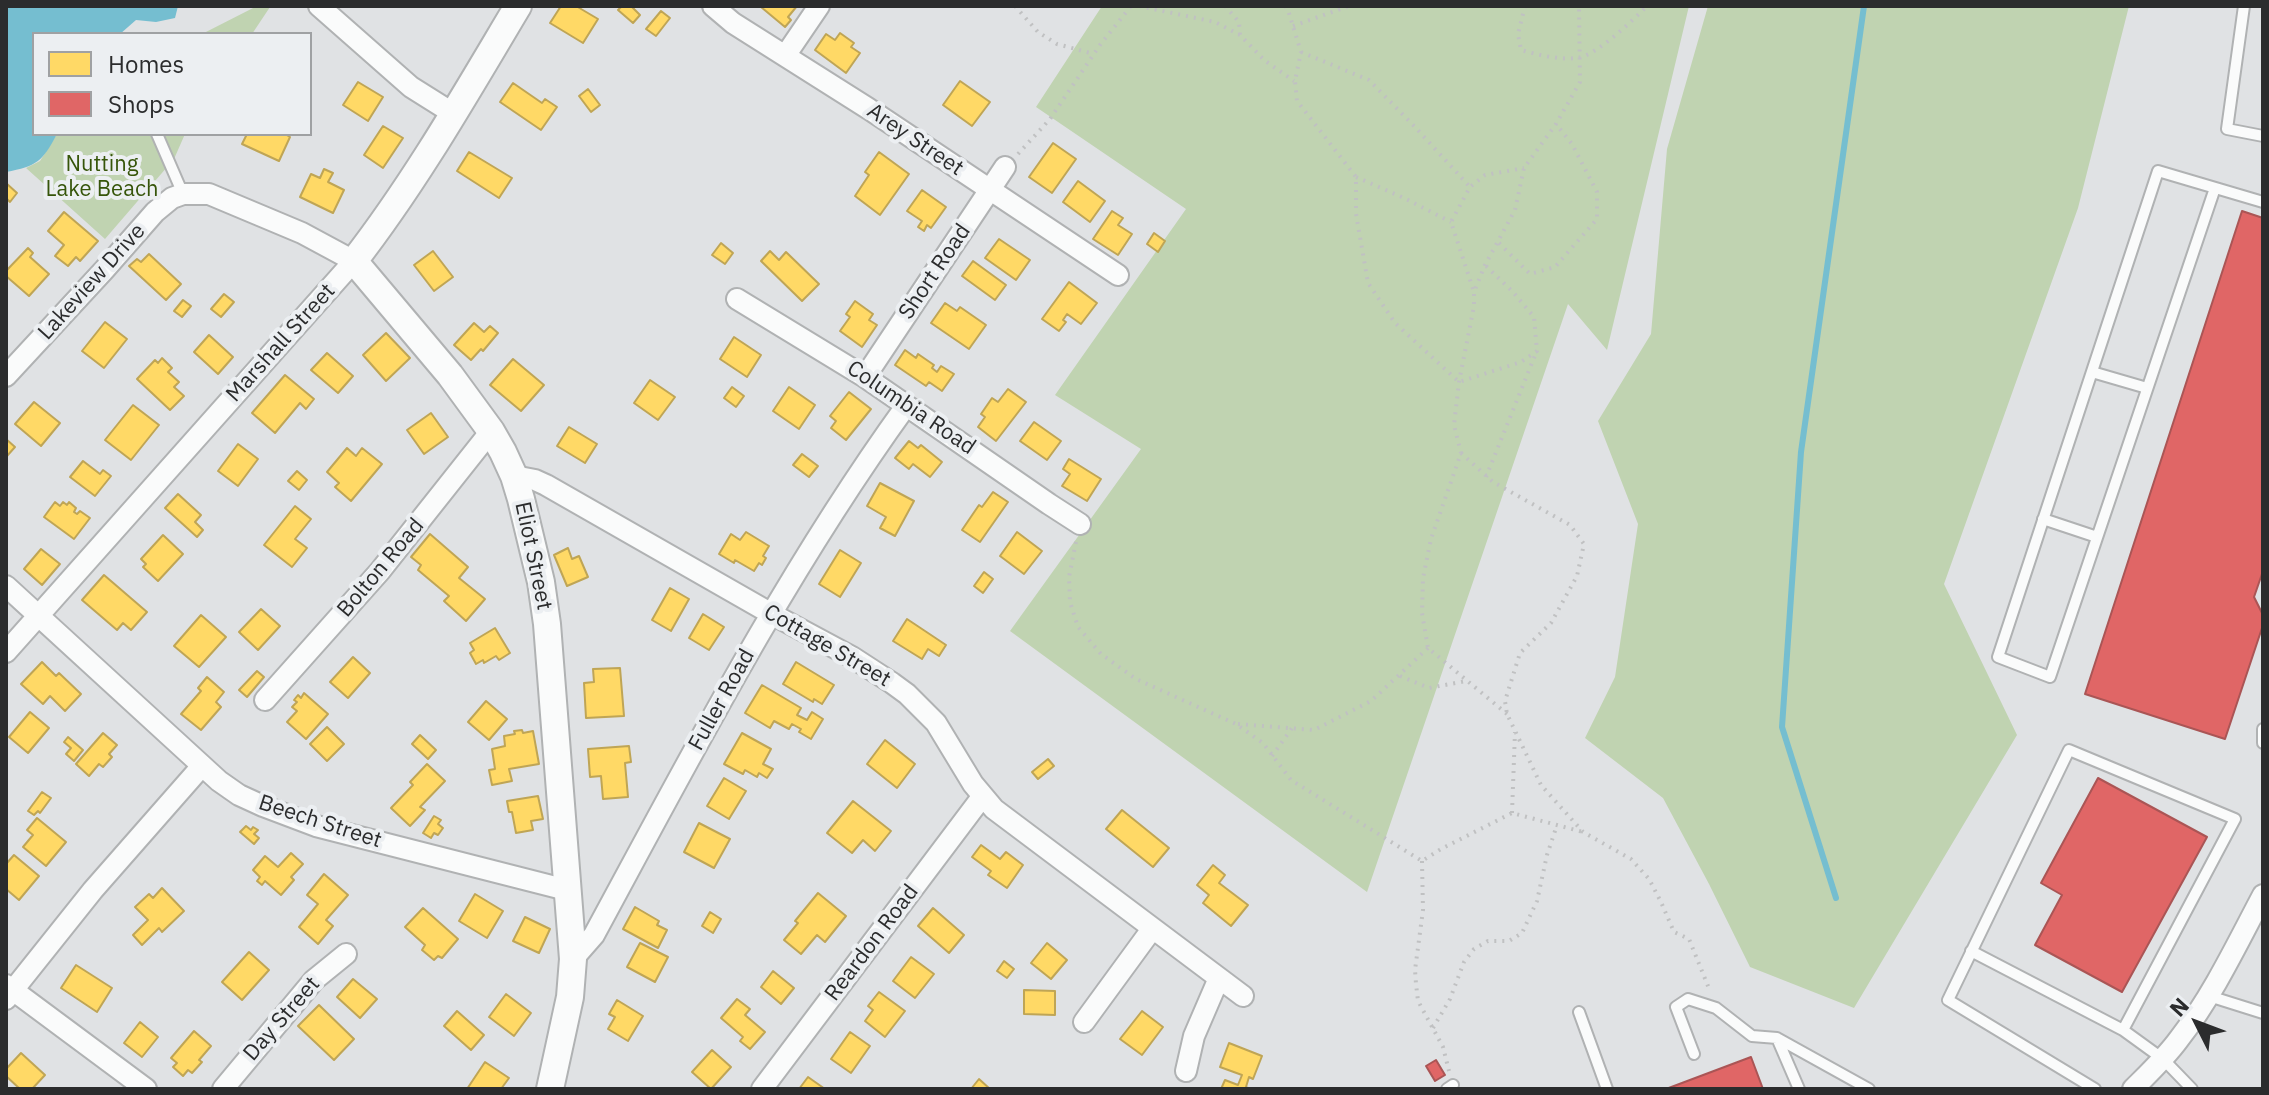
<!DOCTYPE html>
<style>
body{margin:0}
#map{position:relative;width:2269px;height:1095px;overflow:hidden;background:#e0e2e4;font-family:"IBM Plex Sans",sans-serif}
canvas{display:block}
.frame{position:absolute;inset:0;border:8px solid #2b2c2d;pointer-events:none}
.legend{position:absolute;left:32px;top:32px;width:280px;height:104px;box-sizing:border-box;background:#eceff2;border:2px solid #9fa1a3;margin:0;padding:10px 14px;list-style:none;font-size:24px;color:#2b2c2d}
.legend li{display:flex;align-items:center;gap:16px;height:40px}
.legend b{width:40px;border:2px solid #9fa1a3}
.north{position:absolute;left:2157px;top:983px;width:80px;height:80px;-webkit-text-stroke:6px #eceff2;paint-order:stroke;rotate:312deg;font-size:22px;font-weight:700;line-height:32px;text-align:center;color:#2b2c2d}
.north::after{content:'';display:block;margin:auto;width:28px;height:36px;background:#2b2c2d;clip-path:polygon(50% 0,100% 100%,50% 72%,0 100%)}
</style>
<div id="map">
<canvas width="2269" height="1095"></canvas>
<div class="frame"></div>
<ul class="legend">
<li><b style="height:22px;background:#ffd966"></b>Homes</li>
<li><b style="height:22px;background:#e06666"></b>Shops</li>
</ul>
<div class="north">N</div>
</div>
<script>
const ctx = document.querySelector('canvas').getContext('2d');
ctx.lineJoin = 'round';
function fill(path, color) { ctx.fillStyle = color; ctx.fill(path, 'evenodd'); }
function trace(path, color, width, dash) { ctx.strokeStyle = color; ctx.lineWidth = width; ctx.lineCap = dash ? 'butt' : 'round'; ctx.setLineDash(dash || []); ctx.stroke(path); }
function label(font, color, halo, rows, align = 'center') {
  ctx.font = font + ' "IBM Plex Sans",sans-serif'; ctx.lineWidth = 8; ctx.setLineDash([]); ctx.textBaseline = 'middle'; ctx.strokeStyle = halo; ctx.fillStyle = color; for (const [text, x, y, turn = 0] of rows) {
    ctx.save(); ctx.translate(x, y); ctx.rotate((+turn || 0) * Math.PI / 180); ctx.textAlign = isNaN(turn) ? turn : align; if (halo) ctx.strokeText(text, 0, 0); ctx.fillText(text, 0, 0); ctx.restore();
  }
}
fill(new Path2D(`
 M257,6l13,1 -18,27h-50z
 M1102,6h587l-82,344 -39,-46 -201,588 -357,-261 131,-182 -86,-54 131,-186 -150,-102z
 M1708,6h421l-51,202 -134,376 73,151 -163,273 -104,-41 -41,-83 -46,-86 -78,-60 30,-61 23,-153 -40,-103 53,-87 16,-185z
 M57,134h128l-11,25 -69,80 -79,-71 14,-7z`), '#c0d3b1');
fill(new Path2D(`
 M6,6h172l-3,12 -19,4 -20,-2 -16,14h-86v100h23c-15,28 -20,32 -51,38z`), '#75bed0');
const homes = new Path2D(`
 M561,6h15l22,13 -15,24 -33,-20z
 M622,6h9l9,9 -7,8 -15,-13z
 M762,6h35l-9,11 3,3 -6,7 -24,-20z
 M661,11l9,7 -14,18 -10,-7z
 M840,33l14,10 -3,4 9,6 -14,20 -31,-23 11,-16 9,6z
 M960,81l30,21 -18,24 -29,-21z
 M358,82l25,15 -15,24 -25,-16z
 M513,83l29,20 3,-4 12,8 -16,23 -41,-28z
 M588,89l12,16 -9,7 -12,-16z
 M383,126l20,12 -20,30 -19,-13z
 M247,134h38l5,3 -11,24 -37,-17z
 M1053,143l23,16 -24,34 -23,-16z
 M469,152l43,26 -13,20 -42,-27z
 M879,152l30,22 -29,41 -25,-19 14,-21 -4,-3z
 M324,169l9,4 -5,9 16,8 -11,23 -33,-16 11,-23 9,4z
 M1078,181l27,20 -15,21 -27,-20z
 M6,183l11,10 -7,9 -4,-4z
 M922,190l24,17 -15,21 -4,-3 -3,6 -6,-4 4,-6 -15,-10z
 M1112,211l11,7 -5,7 14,9 -14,21 -25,-16z
 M64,212l34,29 -18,20 -4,-4 -8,9 -13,-10 9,-11 -16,-14z
 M1154,233l11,8 -7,11 -11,-8z
 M999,239l31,21 -14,20 -31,-22z
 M721,243l12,10 -8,11 -13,-9z
 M28,248l5,5 -3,4 19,17 -20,22 -23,-20v-5z
 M433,251l20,26 -19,14 -20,-26z
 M770,251l9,9 7,-8 33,32 -17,17 -41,-40z
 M149,254l32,30 -15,16 -37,-34 8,-7 4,3z
 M973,261l33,24 -11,15 -33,-24z
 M1069,282l28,21 -16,21 -14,-10 -4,6 3,2 -7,9 -17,-12z
 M224,294l10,8 -13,15 -10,-8z
 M183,300l8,6 -9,11 -8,-6z
 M855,301l18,13 -4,6 8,5 -15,22 -22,-16 10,-14 -4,-3z
 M945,303l12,8 3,-4 26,18 -17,24 -38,-26z
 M105,322l22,17 -23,29 -22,-17z
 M474,323l10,9 6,-6 8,7 -15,18 -2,-2 -10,11 -17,-15z
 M386,333l24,25 -24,23 -23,-26z
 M209,335l24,22 -15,17 -24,-22z
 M734,337l27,18 -14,22 -27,-18z
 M905,350l11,8 2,-4 16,11 -2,3 5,4 4,-6 13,8 -12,17 -13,-9 -3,4 -31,-21z
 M327,353l26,23 -15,17 -27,-23z
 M162,358l10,10 -4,4 11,10 -5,5 10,9 -14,14 -33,-31 18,-19 3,3z
 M513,359l31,26 -23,26 -31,-26z
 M285,375l29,24 -8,10 -6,-6 -25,30 -23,-20z
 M650,380l25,17 -17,23 -24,-17z
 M732,387l12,9 -8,11 -12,-9z
 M789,387l26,18 -16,24 -26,-18z
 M1008,389l18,13 -30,39 -18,-14 7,-10 -4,-3 11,-16 6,4z
 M849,392l22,17 -25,31 -15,-12 5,-7 -6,-5z
 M34,402l26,21 -19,23 -26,-22z
 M133,405l26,20 -28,35 -26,-20z
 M431,413l17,24 -24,17 -17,-24z
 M1034,422l27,19 -14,19 -27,-19z
 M569,427l28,17 -12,19 -28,-17z
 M6,439l9,8 -8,9 -1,-1z
 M909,441l9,7 3,-3 21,17 -12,15 -17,-13 -4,5 -14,-11z
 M238,444l20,15 -20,27 -20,-15z
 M347,448l9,8 6,-8 20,16 -31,37 -16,-14 4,-4 -12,-11z
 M802,454l16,12 -9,11 -16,-12z
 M1069,459l32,20 -14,22 -25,-15 8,-12 -7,-5z
 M83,461l17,13 3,-4 8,6 -16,20 -25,-19z
 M297,471l10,9 -8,10 -11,-9z
 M880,483l34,18 -19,35 -15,-8 6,-11 -19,-11z
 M993,492l15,10 -28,40 -18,-12 17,-25 3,2z
 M178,494l23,21 -6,7 8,8 -6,7 -32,-29z
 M55,502l5,4 3,-4 4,3 2,-3 7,6 -2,4 3,2 3,-3 10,7 -16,21 -30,-22z
 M295,506l16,13 -16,20 12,9 -15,19 -28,-22z
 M746,532l23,14 -6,10 3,2 -4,7 -3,-2 -5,8 -19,-11 -1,3 -15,-9 12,-20 9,6z
 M1017,532l25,19 -18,23 -24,-18z
 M430,534l38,33 -9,11 26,21 -19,22 -22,-20 5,-5 -31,-26 3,-5 -10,-8z
 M163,535l20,19 -25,27 -15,-14 3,-3 -5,-5z
 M568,548l4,11 7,-3 9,21 -21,9 -13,-31z
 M41,549l19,15 -18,21 -18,-16z
 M840,550l21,13 -21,34 -21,-13z
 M984,572l9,7 -10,14 -9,-7z
 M104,575l43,37 -16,18 -8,-7 -6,7 -35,-30z
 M670,588l19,11 -18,32 -19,-11z
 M261,609l19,17 -22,24 -19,-18z
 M703,614l21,13 -15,23 -20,-12z
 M201,615l25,22 -27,30 -25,-21z
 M907,619l39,26 -7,11 -11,-7 -6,10 -29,-18z
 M495,628l15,25 -11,7 -3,-4 -12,7 -1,-3 -7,4 -6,-11 4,-3 -4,-7z
 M353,657l17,16 -22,25 -18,-16z
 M42,662l14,14 3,-3 22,21 -16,17 -15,-15 -7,8 -22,-20z
 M796,662l38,23 -12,19 -8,-5 -1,3 -30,-18z
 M620,668l4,48 -38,2 -2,-35 10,-1 -1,-13z
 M257,671l7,6 -17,20 -8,-7z
 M207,677l17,15 -8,10 5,5 -20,23 -20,-16 20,-23 -3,-3z
 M762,685l39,23 -4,7 10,5 5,-8 11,7 -12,20 -12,-7 2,-3 -9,-5 -3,5 -15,-8 -4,7 -25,-15z
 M304,693l24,21 -22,25 -19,-17 10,-11 -5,-4 5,-5 -3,-2 4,-5 3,3z
 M486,701l21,18 -18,21 -21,-18z
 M30,712l19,16 -21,25 -19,-16z
 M327,727l17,17 -17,17 -17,-17z
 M522,730l1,3 10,-2 6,33 -30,5 3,12 -20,4 -3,-15 6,-1 -3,-20 13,-3 -1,-10 11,-2 -1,-3z
 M103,733l14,12 -8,9 3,3 -9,10 -4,-3 -10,12 -13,-12z
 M742,733l29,16 -8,15 10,5 -6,9 -8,-5 -2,4 -12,-7 -2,4 -19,-10z
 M420,735l16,15 -8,9 -16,-15z
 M68,737l15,13 -9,11 -8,-7 5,-6 -7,-6z
 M885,740l30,24 -18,24 -30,-24z
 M629,746l2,16 -6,1 3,34 -25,2 -2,-23 -11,1 -2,-28z
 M1048,759l6,7 -16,13 -6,-7z
 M427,764l18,17 -25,26 5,3 -15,16 -19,-18 22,-23 -3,-3z
 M724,778l22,13 -17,28 -22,-13z
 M42,792l9,6 -11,15 -2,-2 -4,4 -6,-4z
 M538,796l5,23 -12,2 2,9 -17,3 -4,-21h-3l-2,-11z
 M853,801l38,30 -16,20 -12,-11 -11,13 -25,-20z
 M1122,810l47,38 -16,19 -47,-38z
 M434,816l7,4 -3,4 5,4 -5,7 -4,-2 -3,5 -8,-5z
 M37,818l29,24 -20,24 -23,-19 10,-12 -6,-5z
 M699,823l31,16 -16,29 -30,-16z
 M246,826l5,4 2,-3 5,3 -4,4 5,4 -5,6 -14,-12z
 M981,845l19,14 6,-7 17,13 -16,23 -19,-13 3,-4 -19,-14z
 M291,853l12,11 -12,13 3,3 -13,15 -16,-14 -3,4 -5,-4 3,-4 -7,-7 12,-14 13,11z
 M14,855l25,21 -20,24 -13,-11v-25z
 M1213,865l12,10 -6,8 29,22 -17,21 -28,-23 6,-8 -12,-10z
 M324,874l24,21 -22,25 7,6 -15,18 -19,-17 19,-23 -11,-9z
 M162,888l22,23 -22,21 -3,-4 -17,17 -9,-10 15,-15 -13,-13 14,-13 4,4z
 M818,893l28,23 -21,26 -8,-7 -16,19 -17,-14 14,-17 -3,-2z
 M475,894l28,17 -16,27 -28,-17z
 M635,907l24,14 -2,4 10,5 -9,18 -35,-19z
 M423,908l35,31 -16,19 -4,-2 -4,4 -12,-10 3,-5 -20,-18z
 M933,908l31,27 -15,18 -31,-27z
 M710,912l11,7 -8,14 -11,-7z
 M525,917l25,12 -11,24 -26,-12z
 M640,943l28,14 -13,25 -28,-15z
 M1047,943l20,17 -16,19 -20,-16z
 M249,952l20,18 -27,30 -20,-18z
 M911,957l23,17 -19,24 -22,-17z
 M1004,961l10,8 -7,9 -10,-7z
 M76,965l36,23 -15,24 -36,-24z
 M773,971l21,17 -13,16 -20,-17z
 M353,979l24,20 -17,19 -23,-21z
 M1024,990l31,1v24l-31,-1z
 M879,992l26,19 -20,26 -20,-16 8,-11 -5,-4z
 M506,994l25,19 -17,23 -25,-19z
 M737,999l13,10 -5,6 20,17 -15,17 -10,-8 3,-4 -22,-19z
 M617,1000l26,16 -15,25 -20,-12 7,-12 -6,-3z
 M319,1005l35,34 -20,21 -36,-34z
 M457,1011l27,24 -13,15 -27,-24z
 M1142,1011l21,16 -21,28 -22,-16z
 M140,1022l18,15 -16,20 -18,-14z
 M194,1031l17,15 -12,14 3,2 -10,11 -4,-3 -5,6 -10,-9 4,-4 -6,-5z
 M850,1032l20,14 -19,27 -20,-14z
 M1229,1043l33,13 -9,23 -4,-2 -3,10 4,2h-29l4,-9 13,5 4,-10 -22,-8z
 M712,1050l19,17 -20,22 -19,-17z
 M21,1053l24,22 -13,14h-12l-14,-13v-7z
 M485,1062l24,16 -8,11h-34z
 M808,1077l17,12h-26z
 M979,1079l11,10h-19z`);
fill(homes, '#ffd966');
trace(homes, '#bfa555', 2);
const shops = new Path2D(`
 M2242,211l21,7v353l-9,26 9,18v10l-38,114 -140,-45z
 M2098,778l109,59 -85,155 -87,-47 27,-50 -21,-12z
 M1751,1057l12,32h-97z
 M1436,1060l9,15 -10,6 -9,-15z`);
fill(shops, '#e06666');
trace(shops, '#a55', 2);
trace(new Path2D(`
 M1836,898l-54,-171 19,-275 63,-446`), '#75bed0', 6);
const service = new Path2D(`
 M2244,6l-17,123 36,7
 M157,134l26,60
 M2215,188l-165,489 -52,-20 160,-486 105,31
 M2092,372l55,16
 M2043,519l54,18
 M2263,729v14
 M1971,951l152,79
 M2209,996l54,17
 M1579,1012l28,77
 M1694,1054l-18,-47 12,-8 28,9 36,28 25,2
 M1447,1089l6,-4
 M1799,1089l-22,-51 92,51
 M2095,1089l-147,-89 121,-250 166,69 -112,211 40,29 29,30`);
const minor = new Path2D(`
 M319,6l92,81 43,27
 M713,6l20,17 136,86 249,166
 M785,56l34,-50
 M737,299l128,78 184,127 31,20
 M6,376l99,-107 50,-57 17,-14 11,-4h26l93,39 52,28 -348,391
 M865,377l140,-210
 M514,476l21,4 11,5 224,128 82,44 40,26 15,11 29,29 37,61 21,25 249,187
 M6,586l213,195 20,14 24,11 53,20 251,64
 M265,700l115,-129 111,-140
 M573,959l21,-24c98,-181 192,-363 312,-529
 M6,985l140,104
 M6,999l87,-109 108,-123
 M1084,1022l68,-93
 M1186,1071l8,-35 25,-58
 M223,1089l91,-109 32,-26
 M762,1089l220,-292
 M2133,1089c16,-16 33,-32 46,-50 34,-44 58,-95 84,-144`);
const tertiary = new Path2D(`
 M518,6c-52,87 -102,175 -164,255l96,114 41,56 12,21 11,24 7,23 20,83 6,42 26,335 -3,38 -20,92`);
trace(service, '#b0b2b3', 14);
trace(minor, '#b0b2b3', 24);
trace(tertiary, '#b0b2b3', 30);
trace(new Path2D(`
 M1015,6l23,26 19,12 37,10
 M1139,6l76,16 25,13 24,25 30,21
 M1225,6l14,16 1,13
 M1285,6l3,4 13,42 -6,29 2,20 59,76v37l12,69 27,40 64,59 62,-20 16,-11 -3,-34 -21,-25 -28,-27
 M1525,6l-7,28 3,16c18,5 37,10 56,8 19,-2 56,-38 70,-52
 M1293,26l56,-20
 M1301,52l68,28 46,47 55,60
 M1018,154l32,-35 50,-74 31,-39
 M1356,177l48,21 47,24
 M1499,243l31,31 25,-7 42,-48v-27l-25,-48 -16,-20
 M1473,289l-22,-67 19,-35 15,-12 39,-7
 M1461,453l32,29 77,43 14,19 -7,32 -26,47 -31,30 -15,48 2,13 34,71 42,47 48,27 18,20 12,23 13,30 15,7 21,52
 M1486,477l50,-124
 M1076,542l-7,35 1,25 8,25 23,27 35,25 100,45 27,19 28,37 131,81 19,-12 71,-36 71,19
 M1400,676l29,12 37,-7
 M1507,714l-79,-66 -6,-35 1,-35 8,-39 30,-86 -7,-28 5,-43 15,-76v-14l11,-27 30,-55 9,-42 32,-44 24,-42 -1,-76
 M1238,724l76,6 57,-29 57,-53
 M1272,756l20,-28
 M1512,813l3,-81
 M1422,861l1,49 -8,60 1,14 2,17 25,46 6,24
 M1433,1028l17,-29 14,-37 10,-13 14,-8h21l13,-8 15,-32 10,-46 10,-30`), '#c0c1c2', 4, [2, 6]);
trace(service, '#fafbfb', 10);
trace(minor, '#fafbfb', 20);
trace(tertiary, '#fafbfb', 26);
label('22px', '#2b2c2d', '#eceff2', [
 ["Arey Street",915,140,34],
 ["Short Road",935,272,-56],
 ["Lakeview Drive",92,282,-48],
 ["Marshall Street",281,343,-48],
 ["Columbia Road",911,408,34],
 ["Eliot Street",533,556,78],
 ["Bolton Road",381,568,-50],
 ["Cottage Street",827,646,30],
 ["Fuller Road",722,700,-61],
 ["Beech Street",320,822,18],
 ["Reardon Road",872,943,-53],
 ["Day Street",282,1019,-49]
]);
label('22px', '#36550a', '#eceff2', [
 ["Nutting",102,165],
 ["Lake Beach",102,190]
]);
</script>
